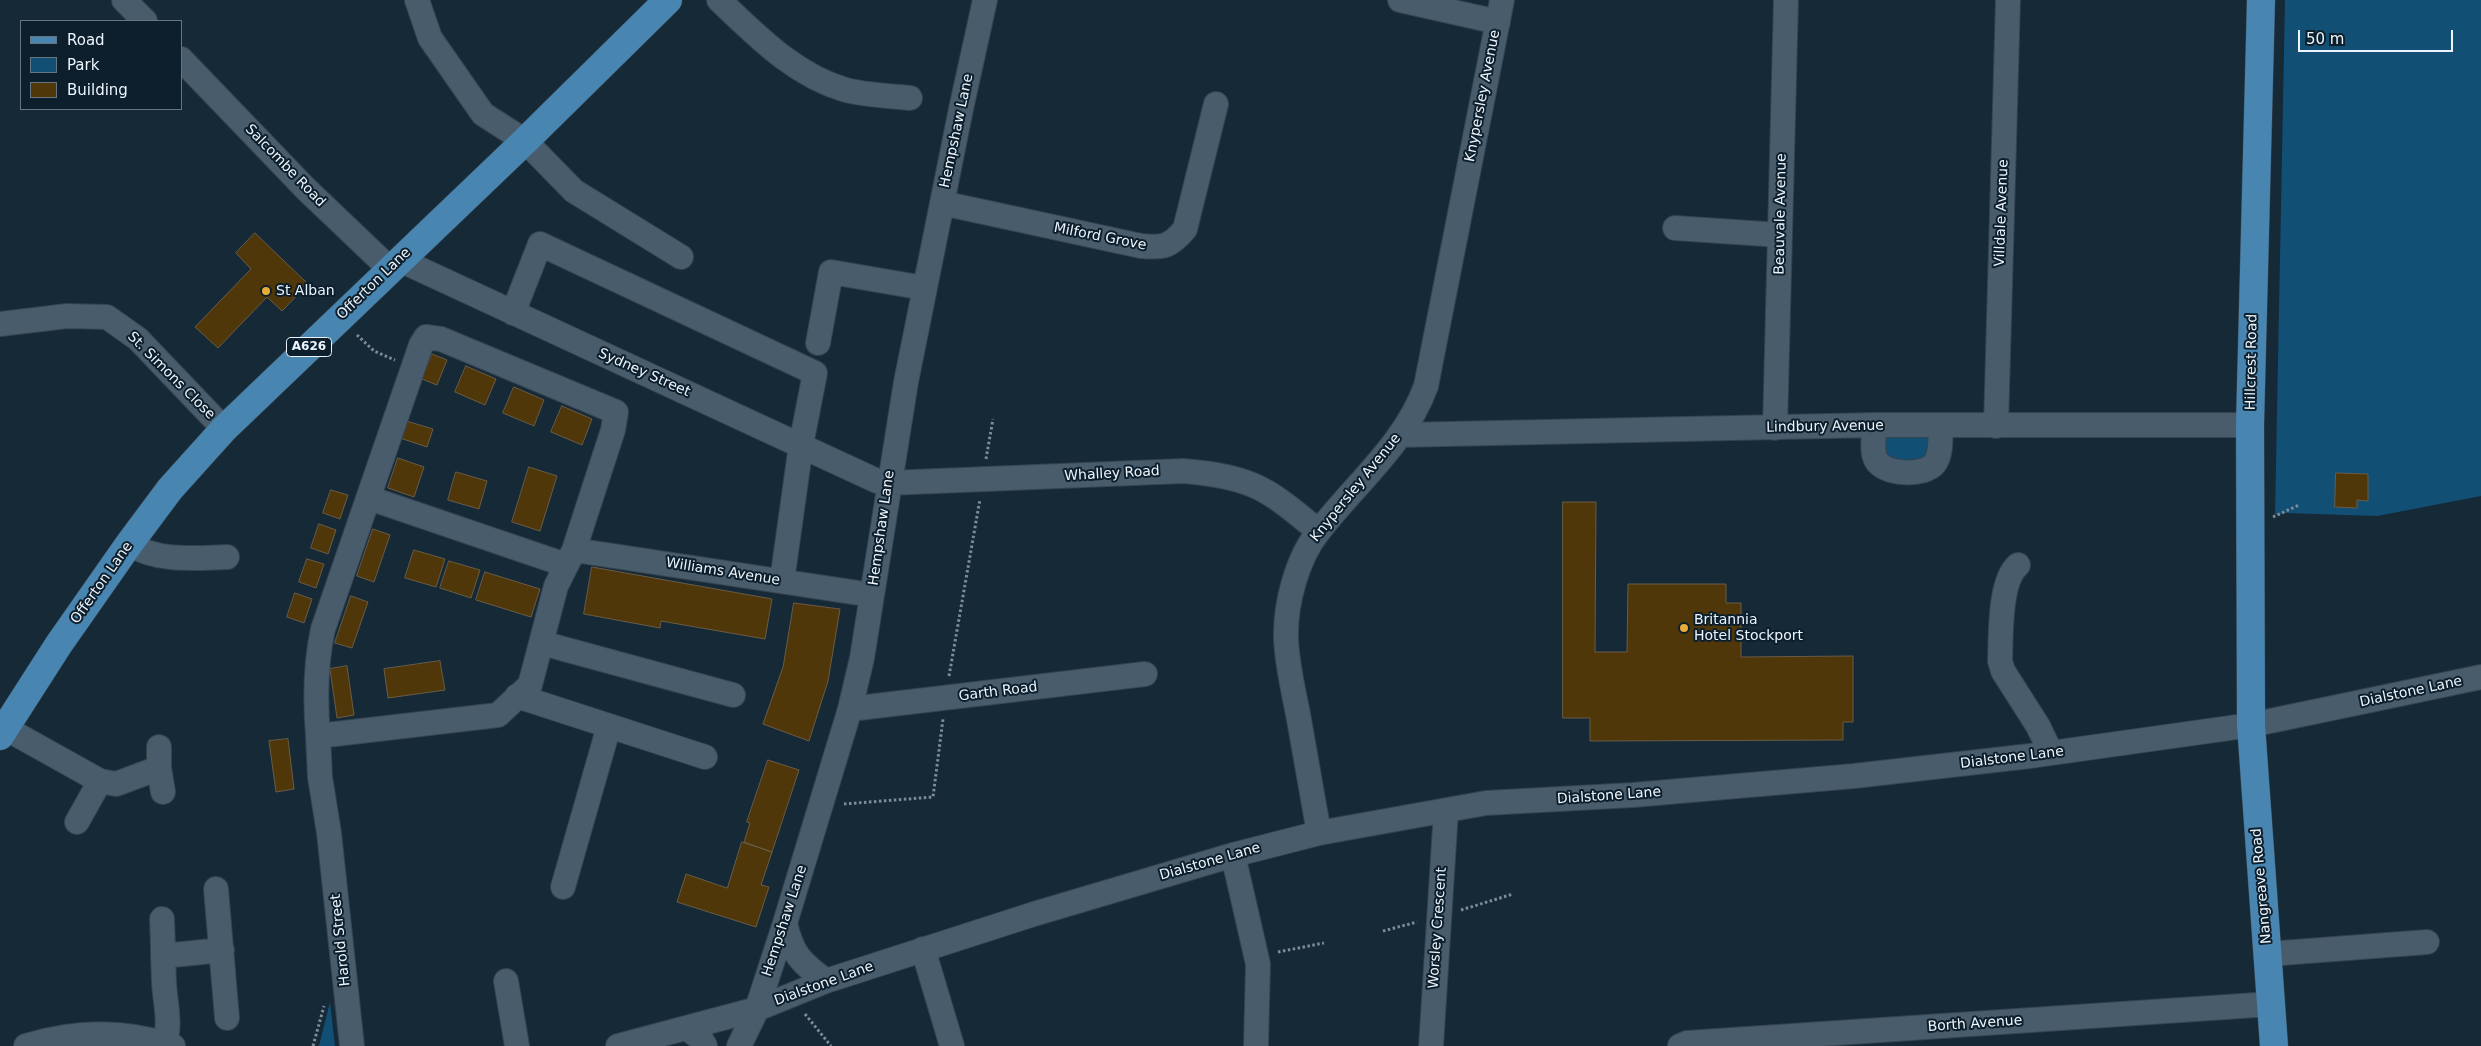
<!DOCTYPE html>
<style>
body{margin:0}
#map{position:relative;width:2481px;height:1046px;overflow:hidden;background:#162937;font-family:"DejaVu Sans",sans-serif}
canvas{display:block}
.legend{position:absolute;left:20px;top:20px;width:162px;height:90px;box-sizing:border-box;background:#0d1f2c;border:1px solid #667580;margin:0;padding:6px 9px;list-style:none;font-size:15px;color:#ecf5fd}
.legend li{display:flex;align-items:center;gap:10px;height:25px}
.legend b{width:25px;border:1px solid #667580}
.scale{position:absolute;left:2298px;top:30px;width:155px;height:22px;box-sizing:border-box;border:2px solid #ecf5fd;border-top:0;padding-left:6px;font-size:15px;line-height:18px;white-space:nowrap;color:#ecf5fd;-webkit-text-stroke:4px #0d1f2c;paint-order:stroke}
</style>
<div id="map">
<canvas width="2481" height="1046"></canvas>
<ul class="legend">
<li><b style="height:6px;background:#4885b0"></b>Road</li>
<li><b style="height:14px;background:#124f75"></b>Park</li>
<li><b style="height:14px;background:#4f3709"></b>Building</li>
</ul>
<div class="scale">50 m</div>
</div>
<script>
const ctx = document.querySelector('canvas').getContext('2d');
ctx.lineJoin = 'round';
function fill(path, color) { ctx.fillStyle = color; ctx.fill(path, 'evenodd'); }
function trace(path, color, width, dash) { ctx.strokeStyle = color; ctx.lineWidth = width; ctx.lineCap = dash ? 'butt' : 'round'; ctx.setLineDash(dash || []); ctx.stroke(path); }
function label(font, color, halo, rows, align = 'center') {
  ctx.font = font + ' "DejaVu Sans",sans-serif'; ctx.lineWidth = 4; ctx.setLineDash([]); ctx.textBaseline = 'middle'; ctx.strokeStyle = halo; ctx.fillStyle = color; for (const [text, x, y, turn = 0] of rows) {
    ctx.save(); ctx.translate(x, y); ctx.rotate((+turn || 0) * Math.PI / 180); ctx.textAlign = isNaN(turn) ? turn : align; if (halo) ctx.strokeText(text, 0, 0); ctx.fillText(text, 0, 0); ctx.restore();
  }
}
fill(new Path2D(`
 M2285,0h196v496l-104,20 -92,-3 -10,2z
 M1877,427h62l-2,28 -47,14z
 M330,1002l5,44h-16z`), '#124f75');
const building = new Path2D(`
 M255,233l53,51 -26,27 -15,-14 -49,51 -23,-21 56,-58 -15,-16z
 M432,354l15,6 -10,25 -15,-6z
 M466,366l30,13 -11,26 -30,-13z
 M514,387l30,13 -10,26 -31,-13z
 M562,406l30,13 -10,26 -31,-13z
 M406,421l27,8 -6,18 -27,-9z
 M398,458l26,9 -10,30 -26,-9z
 M529,467l28,9 -17,55 -28,-9z
 M456,472l31,9 -8,28 -31,-9z
 M2336,473l32,1v27l-11,-1v8l-22,-1z
 M331,490l17,5 -8,24 -17,-6z
 M1563,502h33l-1,150h32l1,-68h98v19h15v54l112,-1v66h-10v18l-253,1v-23h-27z
 M319,524l17,6 -8,24 -17,-6z
 M373,529l17,6 -16,47 -17,-6z
 M414,550l31,9 -9,28 -31,-9z
 M307,559l17,5 -8,24 -17,-6z
 M449,561l31,9 -9,28 -31,-10z
 M592,567l180,32 -7,40 -104,-18 -1,7 -76,-14z
 M485,572l55,17 -9,28 -55,-17z
 M295,593l17,6 -8,24 -17,-6z
 M351,596l17,6 -16,46 -17,-5z
 M794,603l46,6 -12,72 -19,60 -46,-17 20,-57z
 M440,661l5,29 -57,8 -4,-29z
 M347,666l7,49 -17,3 -7,-49z
 M288,739l6,50 -18,3 -7,-51z
 M768,760l31,10 -27,82 -28,-10 6,-19 -3,-1z
 M742,842l30,10 -11,33 8,2 -13,40 -79,-25 9,-28 41,14z`);
fill(building, '#4f3709');
trace(building, '#695c47', 1);
const minor = new Path2D(`
 M124,0l21,21
 M417,0l13,38 53,76 42,27 49,50 107,66
 M719,0c37,35 75,75 127,90 20,5 43,6 64,8
 M1400,0l98,22
 M181,59l125,130 85,81
 M942,203l199,43c22,2 29,1 44,-17l31,-125
 M1675,228l105,7
 M400,260l477,221 11,2 295,-12c24,2 50,5 72,15 23,10 44,30 64,45
 M513,313l27,-69 275,129 -14,72 -19,136
 M0,324l67,-8 40,1 31,22 86,90
 M426,337l15,2 175,73 -3,18 -39,120 -18,36 -26,99 -32,30 -180,21c-3,-37 -3,-71 5,-107l98,-284z
 M818,343l13,-71 93,16
 M1875,425c-1,11 -4,25 1,35 8,15 49,17 59,3 7,-10 5,-27 6,-38
 M1996,426l12,-426
 M1775,428l11,-428
 M1400,435l475,-10h375
 M369,498l197,67
 M129,544c29,18 65,14 98,13
 M574,550l298,45
 M2018,565c-19,16 -17,72 -18,96l3,10 35,55 13,27
 M542,643l191,52
 M517,696l188,61
 M850,709l295,-35
 M5,728l95,53 16,3 43,-16
 M318,736l2,41 9,56 23,213
 M159,747v21l4,24
 M77,822l23,-41
 M1319,833c-7,-40 -14,-80 -21,-119 -5,-25 -11,-50 -12,-75 -1,-35 11,-81 33,-108 37,-48 86,-87 107,-145l76,-386
 M1233,855l25,109 -2,82
 M563,887l46,-161
 M216,889l11,129
 M162,919c1,21 1,42 2,63 1,21 7,40 1,61
 M785,923c7,31 16,40 41,58
 M923,949l29,97
 M2268,954l159,-12
 M163,956l59,-6
 M506,981l11,65
 M687,1028l14,11 4,7
 M26,1046c48,-15 98,-16 147,0
 M618,1046l139,-37 69,-28 208,-67 199,-59 86,-22 167,-30 147,-8 221,-19 176,-20 221,-31 230,-48
 M739,1046l18,-37 28,-86 65,-214 12,-51 44,-276 55,-273 24,-109
 M1431,1046l15,-235
 M1680,1046l7,-3 584,-39`);
const major = new Path2D(`
 M2261,0l-11,425 1,300 23,321
 M0,736l59,-92 70,-100 41,-55 54,-60 301,-288 143,-141`);
trace(minor, '#35434f', 26);
trace(major, '#35434f', 29);
trace(new Path2D(`
 M357,335l17,16 21,9
 M986,459l7,-40
 M2273,517l26,-12
 M949,676l31,-177
 M844,804l89,-7 10,-78
 M1461,910l52,-16
 M1383,931l34,-9
 M1278,952l46,-9
 M805,1014l26,32
 M313,1046l11,-40`), '#7e8c97', 3, [2.5, 2.5]);
trace(minor, '#485c6c', 24);
trace(major, '#4885b0', 28);
for (const [x, y, r, color] of [
 [266,291,5,"#e8ab37"],
 [1684,628,5,"#e8ab37"]
]) { const dot = new Path2D(); dot.arc(x, y, r, 0, 2 * Math.PI); ctx.fillStyle = color; ctx.fill(dot); trace(dot, '#0d1f2c', 2); }
for (const [x, y, w] of [
 [309,347,45]
]) { const box = new Path2D(); box.roundRect(x - w / 2, y - 9.5, w, 19, 4); ctx.fillStyle = '#0d1f2c'; ctx.fill(box); trace(box, '#ecf5fd', 1); }
label('bold 12px', '#ecf5fd', null, [
 ["A626",309,347]
]);
label('14px', '#ecf5fd', '#0d1f2c', [
 ["Knypersley Avenue",1483,96,-79],
 ["Hempshaw Lane",957,131,-78],
 ["Salcombe Road",285,166,46],
 ["Villdale Avenue",2002,213,-88],
 ["Beauvale Avenue",1781,214,-89],
 ["Milford Grove",1100,237,11],
 ["Offerton Lane",374,284,-44],
 ["Hillcrest Road",2252,362,-89],
 ["Sydney Street",644,373,24],
 ["St. Simons Close",171,376,45],
 ["Lindbury Avenue",1825,427,-1],
 ["Whalley Road",1112,474,-3],
 ["Knypersley Avenue",1356,488,-51],
 ["Hempshaw Lane",882,528,-82],
 ["Williams Avenue",723,572,9],
 ["Offerton Lane",102,583,-55],
 ["Garth Road",998,692,-7],
 ["Dialstone Lane",2411,692,-12],
 ["Dialstone Lane",2012,758,-7],
 ["Dialstone Lane",1609,796,-4],
 ["Dialstone Lane",1210,862,-16],
 ["Nangreave Road",2262,886,-95],
 ["Hempshaw Lane",785,921,-72],
 ["Worsley Crescent",1438,928,-86],
 ["Harold Street",341,940,-96],
 ["Dialstone Lane",824,984,-20],
 ["Borth Avenue",1975,1024,-4]
]);
label('14px', '#ecf5fd', '#0d1f2c', [
 ["St Alban",276,291],
 ["Britannia",1694,620],
 ["Hotel Stockport",1694,636]
], 'left');
</script>
